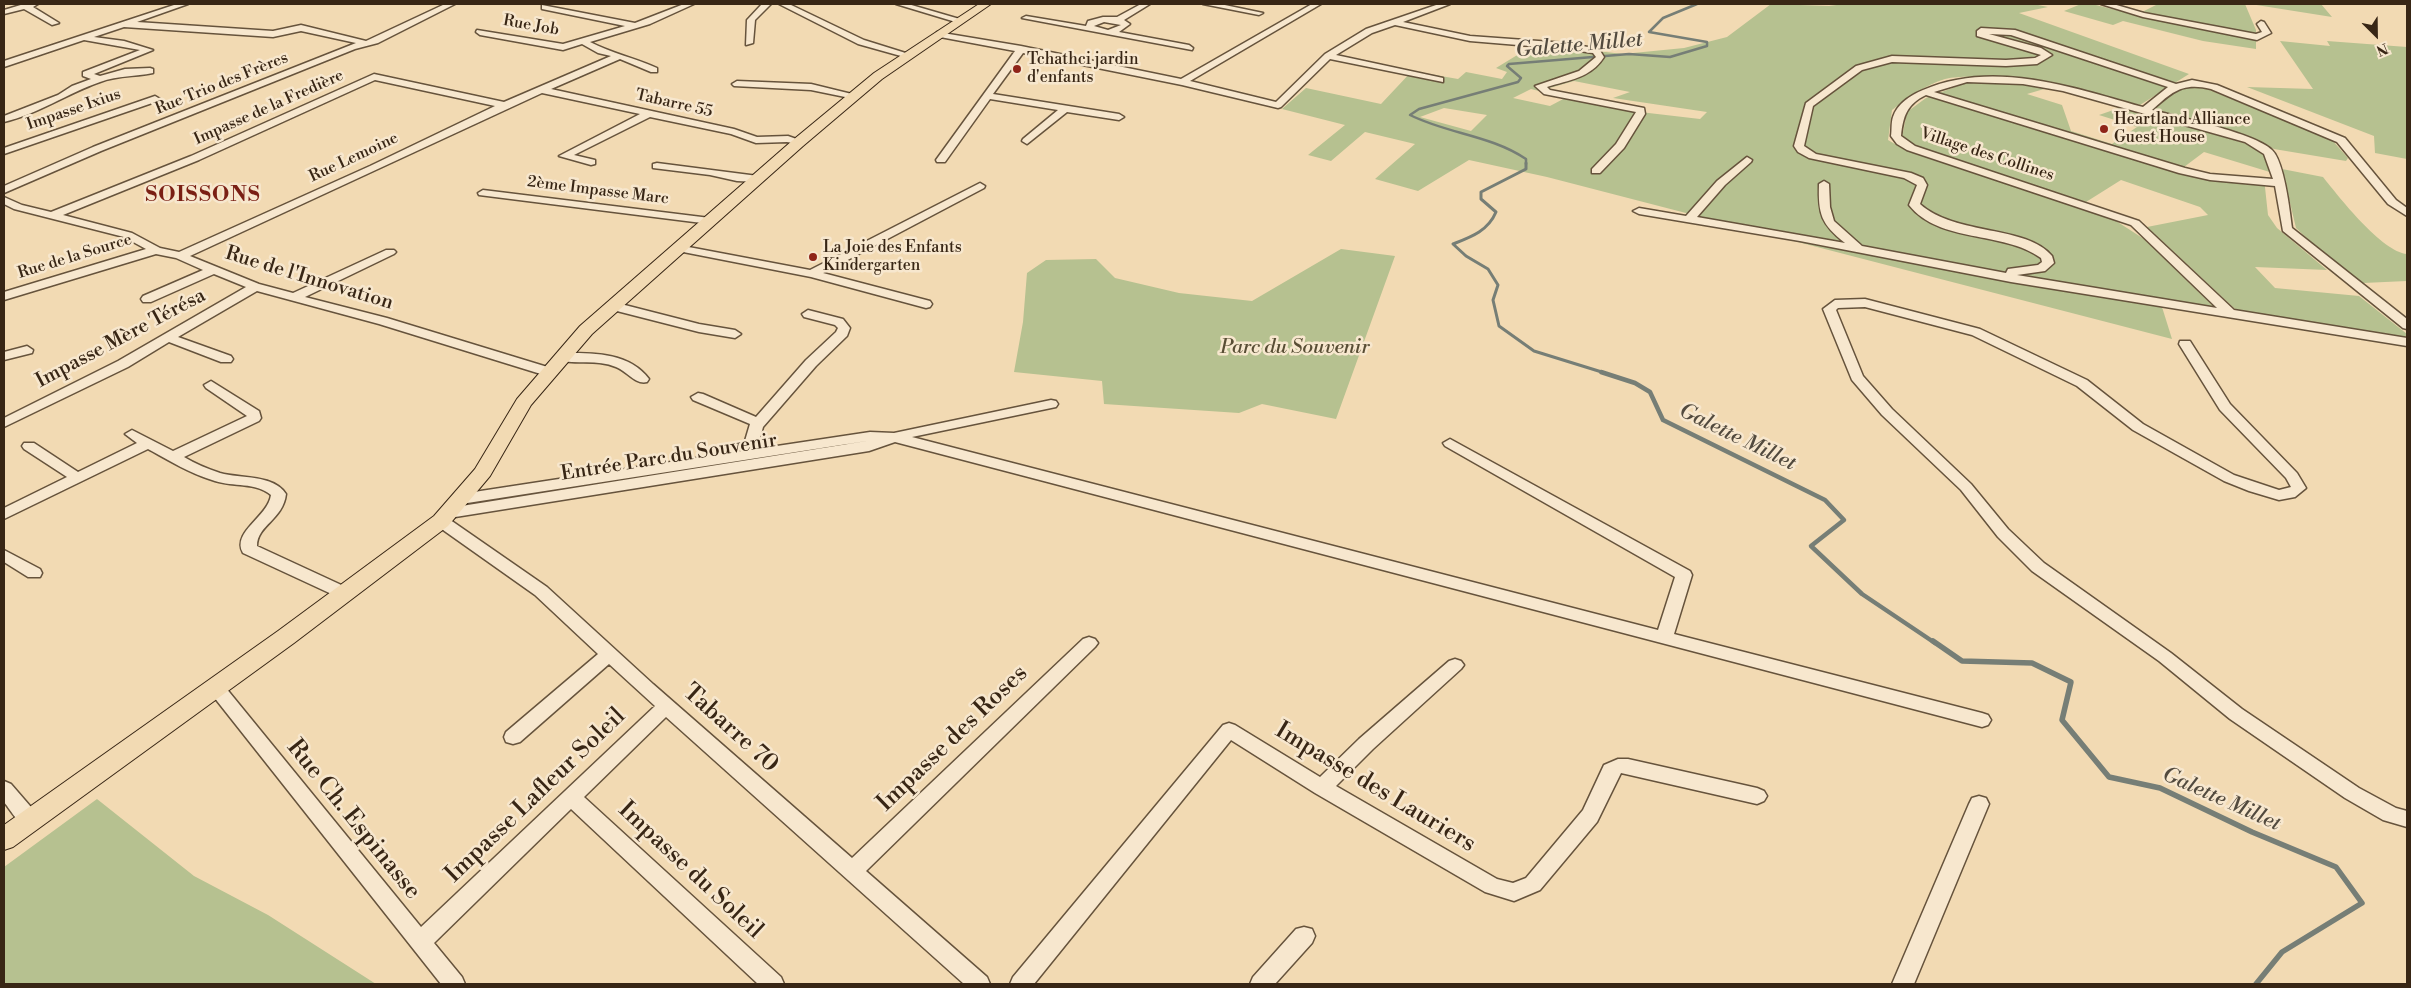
<!DOCTYPE html>
<meta charset="utf-8">
<style>
body{margin:0}
#map{position:relative;width:2411px;height:988px;overflow:hidden;background:#f2dab3;font-family:"Libre Bodoni",serif}
canvas{display:block}
.frame{position:absolute;inset:0;border:5px solid #382615;pointer-events:none}
.north{position:absolute;left:2351px;top:10px;width:50px;height:50px;-webkit-text-stroke:4px #f7e7ce;paint-order:stroke;rotate:157deg;font-size:14px;font-weight:700;line-height:20px;text-align:center;color:#382615}
.north::after{content:'';display:block;margin:auto;width:18px;height:22px;background:#382615;clip-path:polygon(50% 0,100% 100%,50% 72%,0 100%)}
</style>
<div id="map">
<canvas width="2411" height="988"></canvas>
<div class="frame"></div>
<div class="north">N</div>
</div>
<script>
const ctx = document.querySelector('canvas').getContext('2d');
ctx.lineJoin = 'round';
function fill(path, color) { ctx.fillStyle = color; ctx.fill(path, 'evenodd'); }
function trace(path, color, width, dash) { ctx.strokeStyle = color; ctx.lineWidth = width; ctx.lineCap = dash ? 'butt' : 'round'; ctx.setLineDash(dash || []); ctx.stroke(path); }
function label(font, color, halo, rows, align = 'center') {
  ctx.font = font + ' "Libre Bodoni",serif'; ctx.lineWidth = 5; ctx.setLineDash([]); ctx.textBaseline = 'middle'; ctx.strokeStyle = halo; ctx.fillStyle = color; for (const [text, x, y, turn = 0] of rows) {
    ctx.save(); ctx.translate(x, y); ctx.rotate((+turn || 0) * Math.PI / 180); ctx.textAlign = isNaN(turn) ? turn : align; if (halo) ctx.strokeText(text, 0, 0); ctx.fillText(text, 0, 0); ctx.restore();
  }
}
fill(new Path2D(`
 M1771,4l58,2 15,-2h189l15,3 -29,6 170,61 -49,31c-51,-13 -100,-26 -154,-28 -13,0 -28,-1 -41,2 -20,6 -37,19 -53,31l-4,30 17,10 208,69 31,20 71,69 14,9 -67,-10 10,32 -625,-162 -78,-17 -51,31 -43,-12 40,-35 -50,-12 -34,29 -23,-6 37,-30 -63,-16 24,-21 75,16 31,-33 46,8 8,-7 36,7 5,-7 -11,-4 36,-22 39,2 52,6 61,-6 43,-11zM1574,81l56,11 -17,6 94,14 -7,7 -60,-7 -73,-15 -17,9 -37,-8 18,-9 8,2zM1444,108l43,7 -16,16 -51,-14z
 M2081,4h11l44,11 22,-11h87l11,26v19l-53,-8 -80,-20 -10,4 -49,-14z
 M2250,4h71l11,13z
 M2280,41l50,5 -3,-5 80,6v112l-32,-6 -1,-17 -127,-49 66,2z
 M1968,82l56,2 27,3 -24,7 35,11 9,26 41,13 25,-17 -38,-12 23,-8 125,37 18,12 8,17 -69,-21 -20,15 29,7 51,4 4,37 9,13 50,42 -72,-3 20,21 84,8 48,38v3l-171,-27 -89,-83 61,-12 -8,-8 -79,-27 -35,22 -178,-59 -6,-5 5,-26 19,-14z
 M2183,86h17l132,54 16,18 -2,3 -72,-12 -23,-11 -96,-29 -1,-3z
 M2282,169l41,8c16,20 59,75 84,77v27l-44,2 -45,-34 -22,-21z
 M1341,249l54,7 -59,163 -74,-15 -23,9 -135,-9 -2,-23 -88,-9 9,-50 4,-49 19,-13 50,-1 19,19 64,15 73,8z
 M97,799l97,77 74,39 108,69h-372v-117z`), '#b6c190');
trace(new Path2D(`
 M1526,164v-5c-36,-24 -78,-25 -116,-44l9,-6 99,-27 3,-4 -14,-12 2,-2 120,-10 41,3 37,-11v-4l-58,-10 14,-14 34,-14`), '#767e76', 2.5);
trace(new Path2D(`
 M1526,163v6l-45,23v7l15,13c-8,19 -25,25 -43,32l13,12 22,13 10,16 -5,15 6,26 35,25 71,22`), '#767e76', 3);
trace(new Path2D(`
 M1601,372l34,11 15,9 13,28 162,80 19,20 -33,26 51,48 73,49`), '#767e76', 4.5);
trace(new Path2D(`
 M1933,641l29,20 70,2 39,19 -9,38 47,57 51,11 92,44 84,35 26,36 -80,49 -26,32`), '#767e76', 5.5);
const minor = new Path2D(`
 M24,4h14l-5,3 26,16 -7,2 -28,-16 -20,5v-4z
 M177,4h11l-51,18 136,9 28,-6 65,16 79,-37h10l-77,39 -23,6 -254,102 -97,42v-7l89,-39 263,-104 -55,-12 -28,6 -149,-10 -30,10 30,4 29,9 -59,24 6,2 25,-7 25,-1 3,1v4c-18,4 -34,2 -53,9 -32,11 -62,32 -96,40v-6l54,-21 14,-9 19,-7 -8,-3v-4l57,-22 -56,-10 -80,27v-6z
 M684,4h10l-44,20 -60,18c21,11 45,16 67,26v4h-6l-31,-13 -69,30 183,40 23,8 31,-1 14,5v4l-15,-3 -31,1 -25,-9 -81,-17 -76,38 21,5v4l-4,1 -32,-9 81,-42 -98,-21 -352,163 69,28 34,9 93,-43h8l2,2 -2,2 -89,43 82,21 167,51 2,3 -2,3h-10l-165,-51 -122,-33 -79,46 53,19 2,3 -2,3h-10l-52,-20 -41,25 -124,60v-9l114,-57 128,-74 -32,-13 -63,28h-8l-2,-3 2,-3 60,-26 -27,-12 -20,-4 -152,46v-8l142,-43 -22,-12 -110,-28 -10,-5v-7l18,8 29,7 140,-56 183,-82 130,28 107,-46 -13,-3 -16,-9 -19,6 -83,-15 -4,-3 1,-2 86,14 62,-18 -83,-17v-4l93,18zM375,80l120,26 -125,60 -191,86 -19,-4 -28,-15 -69,-18 136,-55z
 M762,4h9l-16,16 -2,23 -7,2 1,-25z
 M779,4h10l75,36 48,15 -4,3 -50,-14z
 M896,4h12l55,16 -4,3z
 M1141,4h9l-26,16 6,4 -11,8 70,13 4,3 -1,2 -170,-32 4,-2 60,10 2,-5 15,-4h14zM1104,22l17,3 -13,5 -14,-4z
 M1203,4h17l43,9 -4,2z
 M1312,4h9l-131,77 86,21 49,-48 41,-25 73,-25h11l-47,18 67,14 96,7 33,6 5,8c-13,21 -35,23 -57,30l3,3 94,18 1,6 -21,34 -24,25h-8v-4l24,-25 20,-32 -92,-18 -9,-8 44,-15 17,-14 -3,-4 -27,-4 -96,-8 -75,-16 -23,8 -36,22 107,23v4l-113,-23 -49,48 -3,1 -96,-23 -159,-32 -30,41 126,20 5,3 -5,3 -52,-8 -40,32 -5,-3 1,-2 35,-29 -68,-11 -45,63h-8l-1,-2 79,-109 -75,-14 -3,-1v-4l84,14 160,33z
 M2101,4h12l31,9 112,21 6,-2 -5,-8 4,-3 3,1 7,11 -14,7 -114,-23z
 M1981,28l34,2 161,54 16,-4 25,5 128,53 51,62 11,8v8l-19,-12 -51,-62 -126,-53c-29,-7 -39,3 -59,21 26,7 103,23 120,40 12,11 18,61 20,78l115,91v10l-4,-1 -120,-97 -8,-45 -65,-6 -31,-7 -253,-78c-19,9 -23,21 -25,41l14,10 224,75 95,89 173,28v8l-396,-64 -211,-41 -161,-27 -6,-3 6,-3 47,8 31,-35 30,-24 5,3 -1,2 -26,23 -28,32 148,26c-24,-19 -27,-29 -26,-59l5,-3 5,3 1,23 4,14 28,25 144,27 2,-4 30,-4 4,-3 -1,-4c-39,-28 -101,-14 -132,-53l8,-20 -13,-7 -95,-20 -11,-6 -4,-6 12,-43 50,-37 36,-10 114,4 29,-2 6,-3 -64,-19v-5zM1989,34l22,1 157,52 -25,20c-69,-19 -149,-48 -220,-17 -12,5 -26,14 -30,27 -2,6 -1,13 -2,19l6,8 10,6 224,75 86,83 -200,-33 28,-4 9,-8 -2,-7c-25,-31 -96,-20 -132,-52l7,-19 -4,-7 -12,-5 -95,-19 -12,-8 9,-40 49,-36 30,-8 114,4 31,-2 15,-9 -11,-7zM1967,82l56,2 40,7 182,51 19,12 9,25 -63,-5 -25,-6 -251,-76z
 M737,81l74,3 49,12 -5,3 -44,-9 -77,-4 -2,-2z
 M155,96l5,3 -2,2 -154,53v-6z
 M657,163l101,13 5,3 -5,3 -21,-1 -27,-6 -57,-7v-4z
 M980,183l5,3 -1,2 -161,85 107,28 2,3 -2,3 -4,1 -115,-31 -133,-26 -6,-3 6,-3 132,25z
 M483,190l227,28 6,3 -6,3 -231,-29 -1,-2z
 M1865,299l115,30 107,51 56,44 91,51 45,15 12,-3 -5,-9 -66,-68 -41,-66 1,-3h10l40,63 67,69 9,15 -11,9 -16,3 -30,-9 -25,-10 -91,-51 -56,-44 -105,-51 -107,-28 -27,1 -2,2 27,66 29,33 79,75 37,45 36,34 127,90 71,56 117,79 37,20 11,3v16l-24,-7 -38,-22 -115,-79 -71,-58 -127,-90 -34,-34 -37,-47 -79,-75 -30,-35 -29,-71 12,-9z
 M613,302l86,22 36,6 6,4 -6,4 -36,-6 -90,-23 -2,-3z
 M808,310l35,9 7,9 -3,8 -31,30 -53,61 -6,22 113,-17 24,1 157,-33 5,1 2,3 -2,3 -144,30 746,193 17,-53 -230,-131 -2,-3 7,-4 240,132 2,4 -18,59 308,79 6,2 3,5 -3,5 -6,2 -1087,-285 -26,9 -420,67 -5,-2 -3,-3 3,-3 5,-2 424,-68 -412,64 -8,-5 8,-5 281,-43 8,-27 -57,-24 -2,-3 7,-4 5,1 53,23 50,-57 30,-28 2,-4 -3,-3 -31,-8 -2,-3z
 M27,346l6,4 -1,3 -28,7v-8z
 M562,353c30,0 67,-1 87,26l-2,3c-12,3 -20,-11 -31,-15 -19,-8 -39,-2 -59,-7l-2,-3 2,-3z
 M211,381l48,30 2,7 -2,3 -75,36c12,7 24,12 36,16 21,6 53,1 66,21 -3,26 -29,31 -29,52l93,43 2,4 -2,4h-12l-95,-44c-12,-21 25,-36 28,-58 -15,-13 -38,-8 -56,-14 -24,-7 -45,-20 -67,-32l-144,70v-11l63,-31 -43,-28 -2,-3 2,-3h10l44,29 59,-29 -12,-9 7,-4 41,21 74,-35 -41,-28 -2,-3z
 M441,516l5,1 101,70 106,97 199,174 231,-219 6,-2 6,2 3,4 -3,4 -229,224 121,106 3,7h-26l-298,-267 -82,80 197,180 3,7h-26l-187,-175 -137,134 28,34 3,7h-24l-235,-297 3,-5 6,-2 6,2 200,245 234,-221 -46,-42 -89,78 -7,2 -7,-2 -2,-5 2,-5 92,-78 -63,-59 -99,-70 -3,-4 3,-4z
 M4,550l36,19 2,4 -2,4h-12l-24,-15z
 M1455,659l6,2 3,4 -3,4 -88,80 -37,37 161,93 16,4 13,-5 57,-68 21,-45 14,-6h10l129,29 7,3 3,5 -3,5 -7,3 -136,-31 -24,49 -57,68 -26,11 -29,-9 -170,-99 -84,-53 -197,244h-24l3,-7 210,-252 6,-2 6,2 85,52 39,-38 90,-78z
 M4,781l7,3 26,30 3,6 -3,6c-16,5 -24,-13 -33,-24z
 M1979,796l7,2 3,6 -75,180h-22l77,-180 3,-6z
 M1304,927l8,2 3,7 -3,7 -37,41h-25l3,-7 43,-48z`);
const major = new Path2D(`
 M979,4h12l-109,75 -79,67 -211,188 -61,71 -41,71 -42,50 -154,117 -281,204 -9,3v-25l274,-194 156,-115 41,-47 42,-70 63,-73 213,-186 81,-67z`);
trace(minor, '#66533c', 3);
trace(major, '#382615', 2);
fill(minor, '#f7e7ce');
fill(major, '#f2dab3');
for (const [x, y, r, color] of [
 [1017,69,5,"#8f2418"],
 [2104,129,5,"#8f2418"],
 [813,257,5,"#8f2418"]
]) { const dot = new Path2D(); dot.arc(x, y, r, 0, 2 * Math.PI); ctx.fillStyle = color; ctx.fill(dot); trace(dot, '#f7e7ce', 2); }
label('16px', '#382615', '#f7e7ce', [
 ["Rue Job",531,26,10],
 ["Rue Trio des Frères",222,84,-22],
 ["Tabarre 55",674,104,13],
 ["Impasse de la Fredière",269,108,-24],
 ["Impasse Ixius",74,110,-19],
 ["Village des Collines",1987,155,18],
 ["Rue Lemoine",354,158,-25],
 ["2ème Impasse Marc",598,191,7],
 ["Rue de la Source",75,257,-17]
]);
label('16px', '#382615', '#f7e7ce', [
 ["Tchathci jardin",1027,60],
 ["d'enfants",1027,78],
 ["Heartland Alliance",2114,120],
 ["Guest House",2114,138],
 ["La Joie des Enfants",823,248],
 ["Kindergarten",823,266]
], 'left');
label('20px', '#382615', '#f7e7ce', [
 ["Rue de l'Innovation",309,279,17],
 ["Impasse Mère Térésa",121,339,-28],
 ["Entrée Parc du Souvenir",669,458,-9]
]);
label('italic 20px', '#584d34', '#f7e7ce', [
 ["Parc du Souvenir",1295,348]
]);
label('italic 21px', '#524a3e', '#f7e7ce', [
 ["Galette Millet",1579,46,-5],
 ["Galette Millet",1737,438,26],
 ["Galette Millet",2221,800,24]
]);
ctx.letterSpacing = '1px';
label('bold 21px', '#7a1f14', '#f7e7ce', [
 ["SOISSONS",203,196]
]);
ctx.letterSpacing = '0px';
label('24px', '#382615', '#f7e7ce', [
 ["Tabarre 70",730,729,42],
 ["Impasse des Roses",953,739,-44],
 ["Impasse des Lauriers",1375,788,31],
 ["Impasse Lafleur Soleil",536,796,-44],
 ["Rue Ch. Espinasse",353,820,51],
 ["Impasse du Soleil",690,871,43]
]);
</script>
